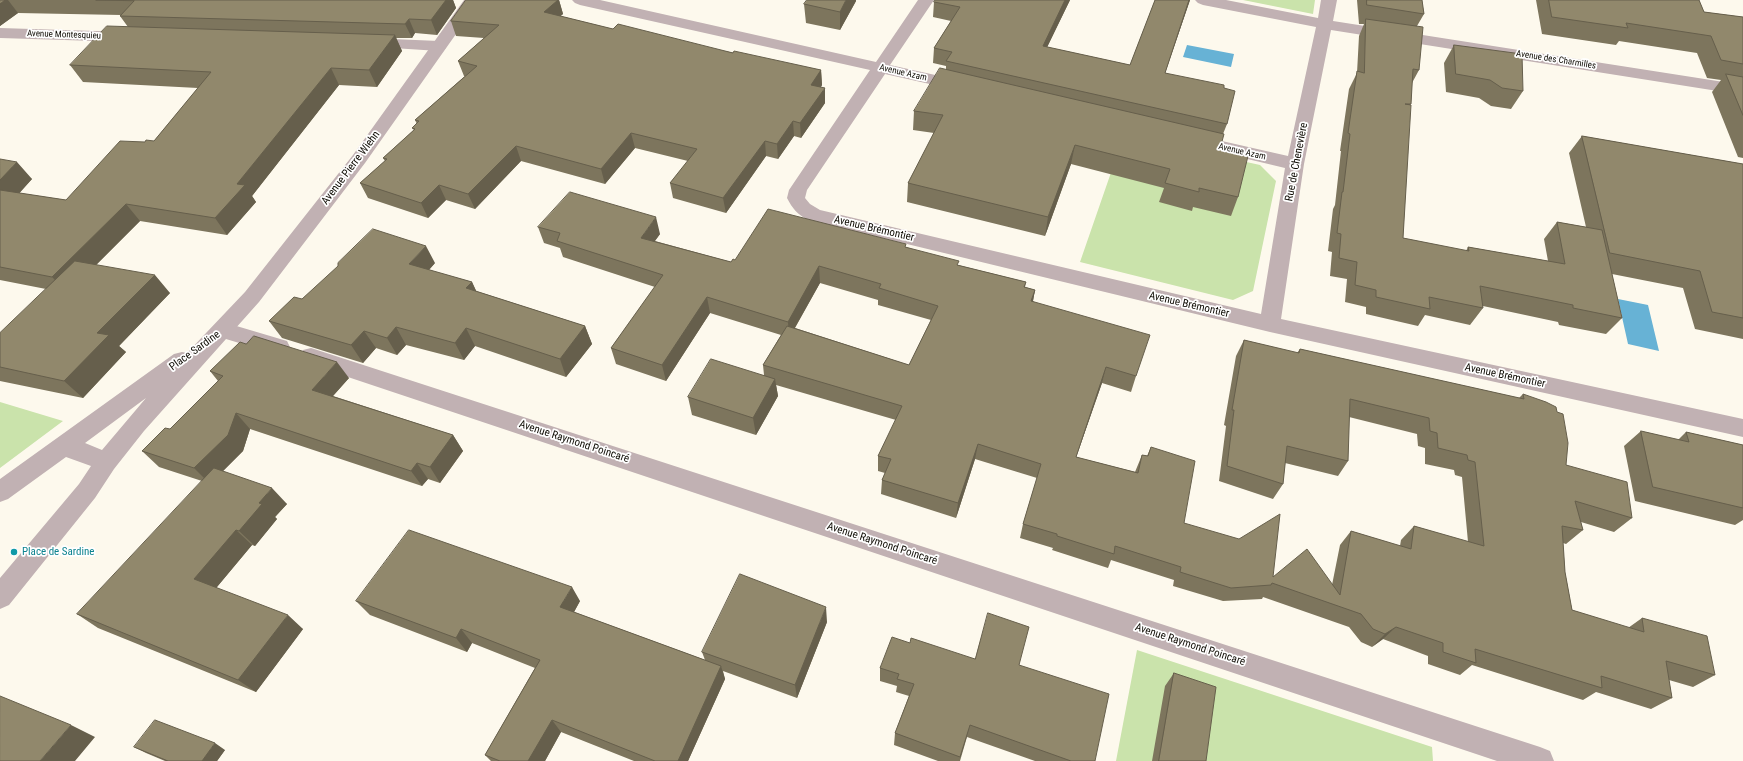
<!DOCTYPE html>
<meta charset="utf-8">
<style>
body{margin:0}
canvas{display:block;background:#fdf9ed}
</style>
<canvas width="1743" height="761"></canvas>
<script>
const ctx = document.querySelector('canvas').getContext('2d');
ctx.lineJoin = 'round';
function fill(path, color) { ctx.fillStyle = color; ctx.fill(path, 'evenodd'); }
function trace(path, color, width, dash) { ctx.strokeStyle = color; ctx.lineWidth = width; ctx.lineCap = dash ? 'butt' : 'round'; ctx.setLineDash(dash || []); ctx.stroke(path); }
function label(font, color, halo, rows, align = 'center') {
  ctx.font = font + ' "Roboto Condensed",sans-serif'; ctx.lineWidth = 3.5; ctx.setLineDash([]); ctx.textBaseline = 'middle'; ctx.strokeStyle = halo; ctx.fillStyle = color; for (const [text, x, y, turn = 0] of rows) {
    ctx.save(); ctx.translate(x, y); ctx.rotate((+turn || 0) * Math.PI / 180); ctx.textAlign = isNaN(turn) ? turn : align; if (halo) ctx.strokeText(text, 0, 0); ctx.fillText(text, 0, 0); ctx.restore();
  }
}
fill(new Path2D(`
 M1243,0h72l-2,14z
 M1124,135l136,30 16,16 -23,110 -20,9 -153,-38z
 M0,402l63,19 -63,47z
 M1137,650l295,97 1,14h-317z`), '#cae3ab');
fill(new Path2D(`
 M1187,45l47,9 -3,13 -48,-10z
 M1618,299l30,6 11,46 -31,-7z`), '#67b2d5');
fill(new Path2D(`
 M572,0h28l276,62 42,-62h16l-44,65 77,17 2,4 -2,4 -6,1 -76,-17 -78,116 -2,8 5,6 10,6 441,104 24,-146 -100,-24 -3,-4 3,-4 6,-2 97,22 28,-129 -113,-22 -5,-2 -3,-3h31l92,18 3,-18h16l-4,21 410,64v10l-412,-65 -27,134 -23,155 462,100v18l-473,-105 -462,-112c-10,-5 -16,-12 -21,-22l2,-8 81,-120 -290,-65 -5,-2z
 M0,28l128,4 6,2 2,3 -2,3 -6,2 -128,-4z
 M368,38l71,3 6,2 2,3 -2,3 -6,2 -77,-5 -2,-3 2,-3z
 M223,322l64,19 3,6 -3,6 -8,2 -63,-19 -4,-6 4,-6z
 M311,348l1229,399 10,4 4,10h-57l-1194,-399 -3,-6 3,-6z`), '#c1b1b3');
fill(new Path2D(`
 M464,0h16l-115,163 -106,139 -115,129 -30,38 -19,29 -86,107 -9,4v-31l79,-94 12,-18 -25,-9 -58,42 -8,3v-23l174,-125 8,-2 5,1 58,-61 108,-137zM146,398l-44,52 -17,-7z`), '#c1b1b3');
fill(new Path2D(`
 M0,0h453l3,8 -19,27 -22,-2 -3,5h-16l6,13 -25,36 -38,-2 -87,111 4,6 -29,33 -87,-14 -44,44 74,28 -51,53 7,6 -43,46 -83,-17v-48l46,-44 -46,-9v-121l32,20 -13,14 47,7 79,-58 9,-1 44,-53 -115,-6 -13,-17 58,-38 -8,-11 1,-1 -103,-2 -18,13z
 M466,0h93l4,14 -3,2 53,13 208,41 1,15 -1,2 4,16 -24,35 -7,-2 -16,23 -12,-3 -40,57 -53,-15 -3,-15 18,-22 -53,-13 -30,36 -84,-23 -46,48 -29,-9 -18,18 -60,-20 -8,-15 25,-22 -2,-3 31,-28 -2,-2 5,-4 -2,-4 50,-44h-1l-6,-15 26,-23 -28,-2 -5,-15z
 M1070,0l-23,47 83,18 25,-65h35l-25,73 59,15 3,36 -4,10 -3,15 18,48 -7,19 -38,-9 -1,4 -33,-9 5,-14 -93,-24 -26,72 -138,-34 1,-19 26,-50 -21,-3 1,-19 32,-41v-4l-13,-3 1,-15 17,-27 -18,-4 1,-15z
 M1357,0h65l2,14 -7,12 2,44 -7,13 -1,21 -1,1 -7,133 63,13 2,-4 80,14 -4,-22 13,-17 29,5 -17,-74 13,-17 161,28v175l-48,-10 -12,-41 -71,-14 10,44 -16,16 -47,-9 -1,-3 -75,-16v2l-13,17 -45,-10 -7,11 -52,-12v-7l-21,-5 2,-23 -17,-3 2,-24 -4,-1 5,-42 2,-4 6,-54h-1l9,-62 8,-16 2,-37 5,-12h-5z
 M1536,0h163l5,12 39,5v141l-5,-1 -26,-65 9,-12 -14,-2 -10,-25 -78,-12 -3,4 -74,-11z
 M856,1l-16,29 -34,-7 -2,-19z
 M1454,45l69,46 -12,18 -20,-3 -12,-8 -33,-6 -2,-29z
 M538,227l122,7 -5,7 76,21 4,-2 171,-13 52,18 68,17 -1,5 10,3 -2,11 103,75 -5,16 -29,-9 -26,74 59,15 7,-17 5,1 4,-9 33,76 89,54 59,8 8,-40 11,-14 49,15 1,-6 13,-14 54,16 -6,-65 -7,-2 -1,-5 -29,-6v-16l-7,-2 -1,-12 -68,-17 -1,44 -10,15 -53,-13 -2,21 -10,15 -54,-18 7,-55 -2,-1 12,-69 8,-16 53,13 3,-4 219,49 4,-4 43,71 66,53 -18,14 -33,-10 2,8 -17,14 -3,-1 2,29 7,38 56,18 14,-10 73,57 -22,12 -24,-7 3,18 -21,11 -55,-17 -13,8 -111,-35 -12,10 -32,-11v-8l-45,-17 -11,8 -11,-5 -12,-15 -86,-30 -1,2 -39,2 -50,-15 1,-6 -63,-20 -3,8 -56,-18 1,-2 -33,-10 3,-14 14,-46 -62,-19 -19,59 -75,-24 1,-14 3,-7 -7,-2v-15l18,-36 -120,-35 2,11 -22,39 -64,-20 -4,-18 76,-22 -1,-10 18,-30 -71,-22 -44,68 -50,-17 -5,-16 44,-61 -92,-30 -3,-9 -16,-5zM820,283l58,17v5l53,15 -22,45 -114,-37z
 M435,263l-6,7 43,12 4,9 109,35 7,18 -26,33 -91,-31 -11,14 -58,-15 -9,10 -21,-7 -13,15 -81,-25 -13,-17 33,-22z
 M210,371l139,7 -16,18 120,39 10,16 -23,32 -12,-4 -6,7 -172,-57 -7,22 -20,20 64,33 -12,13 2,2 -22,27 -3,-1 -36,43 87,41 -47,63 -158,-64 -21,-14 125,-133 -43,-14 -17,-16 28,-22 48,-48z
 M1641,431l37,9 8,-8 57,13v75l-8,5 -100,-24 -11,-55z
 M356,601h224l-6,11 131,48 -3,-8 125,-30 -30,76 -74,-27 2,8 -37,82h-54l-73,-29 -16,29h-54l-6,-6 50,-87 -63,-25 -5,9 -97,-37z
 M910,643l65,16 44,6 76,96h-60l-68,-24 -7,24h-22l-44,-16 1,-12 14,-37 -13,-4 1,-6 -17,-5v-13z
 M1174,673l32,88h-54l13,-75z
 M134,747l91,3 -8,11h-52l-19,-8z`), '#7d755d');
fill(new Path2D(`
 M5,0h3l10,13 -18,13v-22z
 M446,0h7l3,8 -19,27 -6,-15z
 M558,0h1l4,14 -15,13 -4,-15z
 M846,0h10v1l-16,29v-18z
 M1065,0h5l-30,62 3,-16z
 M1189,0h1l-30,88 5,-15z
 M409,19l6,14 -3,5 -7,-14z
 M395,35l7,16 -25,36 -8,-17z
 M331,68l8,17 -87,111 4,6 -29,33 -12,-17 22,-34z
 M821,70l1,15 -10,15 -1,-15z
 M825,88v15l-24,35 -1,-15z
 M793,121l1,15 -16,23 -1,-15z
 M631,133l4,15 -30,36 -4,-15z
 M765,141l1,15 -40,57 -3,-15z
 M1075,145l-4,19 -26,72 3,-19z
 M516,146l5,15 -46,48 -7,-15z
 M17,162l15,17 -24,27 -8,-9v-17z
 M439,185l7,15 -18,18 -7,-15z
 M126,204l14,17 -72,72 -16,-16z
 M656,217l4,17 -15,20 -4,-16z
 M426,246l9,17 -17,19 -9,-18z
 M819,266l1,17 -31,55 -1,-16z
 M155,275l15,18 -51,53 7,6 -43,46 -19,-17 33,-48z
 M472,282l8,17 -14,-11z
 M1035,290l-3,16 -1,-5z
 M707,297l3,16 -44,68 -4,-16z
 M585,326l7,18 -26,33 -6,-18z
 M396,327l10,18 -9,10 -10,-17z
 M466,328l9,18 -11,14 -9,-17z
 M364,331l12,17 -13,15 -12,-18z
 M337,362l12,16 -25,28 -12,-16z
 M1106,367l-4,16 -31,89z
 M775,379l3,17 -22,39 -3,-17z
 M236,413l14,16 -7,22 -33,33 -16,-16z
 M453,435l10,16 -23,32 -10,-16z
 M978,444l-3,15 -19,59 2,-15z
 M417,463l11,16 -6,7 -11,-15z
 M272,488l15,16 -12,13 2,2 -22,27 -16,-15 20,-28z
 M236,530l16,15 -40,48 -18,-14z
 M572,587l8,14 -11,20 -9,-14z
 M826,607l1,15 -30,76 -2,-13z
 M288,615l15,14 -47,63 -18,-12z
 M1396,627l-13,12 -11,8 13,-13z
 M461,629l11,14 -5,9 -11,-14z
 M721,666l4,13 -37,82h-10z
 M552,720l9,12 -16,29h-17z
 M71,725l24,12 -20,24h-35z
 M215,743l10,7 -8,11h-15z`), '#665f4c');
const building = new Path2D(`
 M0,0h5l-5,4z
 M96,0h350l-15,20 -22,-1 -4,5 -285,-8 14,-15z
 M466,0h92l-14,12 69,17 5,-5 115,29 1,-2 87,19 -10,15 14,3 -25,35 -7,-2 -16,23 -12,-3 -42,57 -53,-15 27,-34 -66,-16 -30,36 -85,-23 -48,48 -29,-9 -18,18 -61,-20 27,-24 -4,-1 32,-29 -3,-1 7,-7 -4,-1 62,-54 -19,-5 41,-36 -48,-4z
 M807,0h39l-6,12 -36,-8z
 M935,0h130l-22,46 87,19 25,-65h34l-24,73 59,12v3l11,3 -8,33 -281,-63 6,-9 -18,-4 26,-41 -26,-5z
 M1367,0h55l2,14 -57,-9z
 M1549,0h150l5,12 39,5v47l-22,-4 -10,-24 -85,-13 2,5 -76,-11z
 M1366,19l57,8 -4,43 -6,-1 -2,35h-6l6,1 -8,133 66,13 -1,-4 97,17 -8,-42 45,8 20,88 -49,-10v-3l-93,-19 3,22 -54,-11 1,12 -54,-12v-7l-21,-5 2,-23 -18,-4 2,-24 -4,-1 5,-41h1l7,-58 -2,-1 9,-62 7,2z
 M107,26l288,9 -26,35 -38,-2 -94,116 8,1 -30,33 -89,-14 -74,73 -52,-10v-77l66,10 54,-59 25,1 1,-2 8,1 57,-69 -141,-7z
 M1454,45l68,9 1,37 -21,-3 -12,-8 -34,-6z
 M940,68l284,66 -4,15 28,7 -10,41 -39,-9v4l-34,-9 5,-14 -95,-24 -27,72 -140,-34 35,-68 -29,-4z
 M1726,74l17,3v38z
 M1582,136l161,28v154l-31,-6 -12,-41 -90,-18z
 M0,159l17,3 -17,18z
 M570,192l86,25 -15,21 90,24 2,-3 2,1 33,-51 138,35 -1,3 54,14 -2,4 69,17 -2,5 11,3 -4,11 119,34 -14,41 -30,-9 -30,90 62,16 4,-18 6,1 3,-9 44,14 -11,62 55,16 41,-25 -7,63 34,-28 33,46 11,-64 60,18 3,-23 70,20 -9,-84 -7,-2 -1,-5 -29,-7 -1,-15 -7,-2 -1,-13 -79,-19 -2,62 -61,-15 -4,38 -56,-18 7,-56h-2l12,-70 55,13 1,-4 224,50 -1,-5 23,8 10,5 1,5 6,2 5,29 -2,22 61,17 5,36 -57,-17 8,29 -21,-4 3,46 7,38 72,22 -2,-14 65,18 8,39 -49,-14 6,37 -71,-22 1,12 -127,-39 1,14 -33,-11v-9l-47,-16 -11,7 -12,-5 -12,-15 -89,-31 -1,2 -40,3 -51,-16 1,-5 -66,-21 -1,8 -57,-18v-2l-34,-10 18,-60 -63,-20 -20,59 -76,-23 9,-21 -13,-3 24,-50 -139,-41 24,-39 122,39 29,-59 -59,-18 2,-4 -62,-18 -31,56 -81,-25 -45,68 -51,-17 52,-73 -106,-34 3,-8 -22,-6z
 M373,229l53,17 -17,18 63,18 -6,6 119,38 -25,33 -94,-31 -11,15 -59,-16 -9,11 -23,-7 -13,14 -82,-24 25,-24 8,2 36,-33v-3z
 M75,261l80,14 -58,58 12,2 -45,46 -64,-14v-34z
 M254,336l83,26 -25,28 141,45 -23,32 -13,-4 -6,8 -175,-58 -8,22 -34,33 -52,-17 23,-23 5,1 53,-53 -13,-5 30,-29 6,2z
 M711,359l64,20 -22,39 -65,-21z
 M1641,431l48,11 -3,-10 57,13v63l-90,-21z
 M214,468l58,20 -13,15 3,1 -23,27 -3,-1 -42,49 94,36 -50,65 -161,-66z
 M409,530l163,57 -12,20 161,59 -43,95h-23l-103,-41 -24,41h-28l-15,-6 55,-95 -79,-31 -5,9 -100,-37z
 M740,574l86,33 -31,78 -93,-33z
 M988,613l41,14 -10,38 90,29 -14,67h-24l-101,-36 -10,32 -65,-24 19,-49 -17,-5 2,-5 -19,-6 12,-31 18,6 1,-5 64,21z
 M1174,673l42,14 -10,74h-47z
 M0,696l71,29 -31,36h-40z
 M155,720l60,23 -13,18h-34l-34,-14z`);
fill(building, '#91886c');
trace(building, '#665f4c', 1);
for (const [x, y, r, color] of [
 [14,552,4,"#0f9aa8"]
]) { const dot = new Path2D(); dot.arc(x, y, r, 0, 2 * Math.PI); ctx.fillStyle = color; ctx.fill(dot); trace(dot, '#fff', 1.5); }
label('9px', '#0e0b03', '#fff', [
 ["Avenue Montesquieu",64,35,2],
 ["Avenue des Charmilles",1556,60,9],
 ["Avenue Azam",903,73,13],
 ["Avenue Azam",1242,152,13]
]);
label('11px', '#0e0b03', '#fff', [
 ["Rue de Chenevière",1297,162,-79],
 ["Avenue Pierre Wiehn",351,168,-53],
 ["Avenue Brémontier",874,229,13],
 ["Avenue Brémontier",1189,305,13],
 ["Place Sardine",195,351,-36],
 ["Avenue Brémontier",1505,376,12],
 ["Avenue Raymond Poincaré",574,442,18],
 ["Avenue Raymond Poincaré",882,544,18],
 ["Avenue Raymond Poincaré",1190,645,18]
]);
label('11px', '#0d838f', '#fff', [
 ["Place de Sardine",22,552]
], 'left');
</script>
